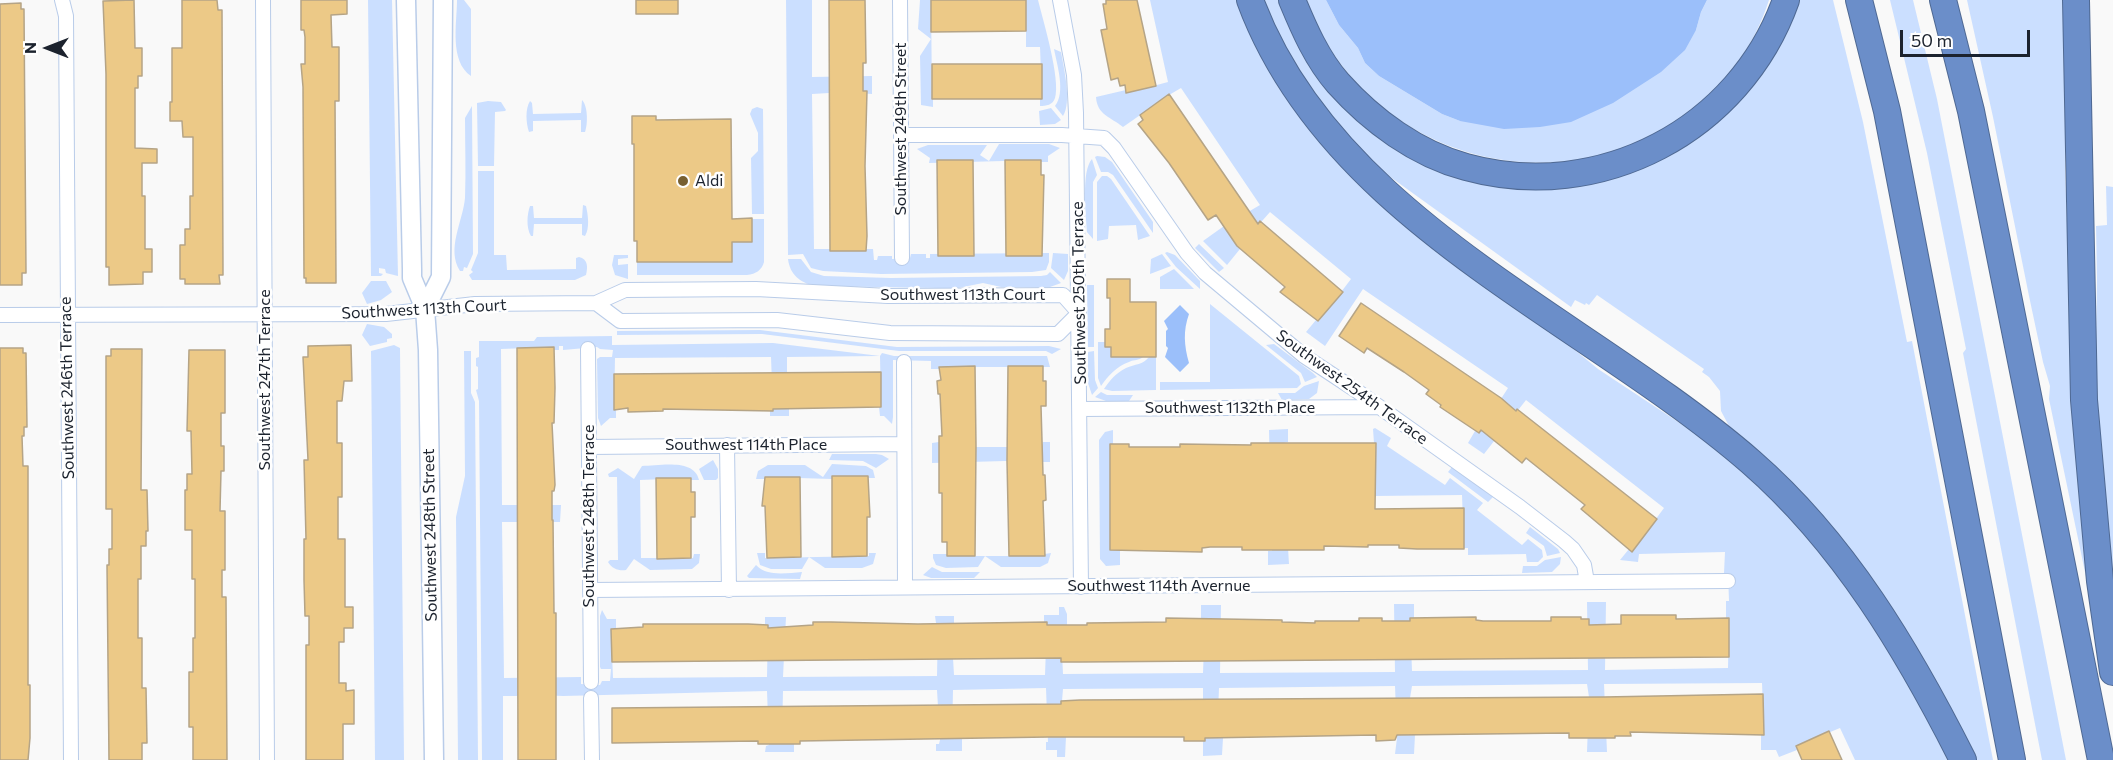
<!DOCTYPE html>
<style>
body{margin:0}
#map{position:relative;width:2113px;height:760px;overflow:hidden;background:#f9f9f9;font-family:Commissioner,sans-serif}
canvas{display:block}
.north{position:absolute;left:18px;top:18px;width:60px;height:60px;-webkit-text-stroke:4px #fff;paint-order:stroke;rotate:270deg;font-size:16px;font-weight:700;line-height:24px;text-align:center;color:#1c232e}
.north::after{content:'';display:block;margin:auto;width:21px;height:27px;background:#1c232e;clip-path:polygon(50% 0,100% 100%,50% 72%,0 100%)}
.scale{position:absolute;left:1900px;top:30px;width:130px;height:27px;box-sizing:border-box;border:3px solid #1c232e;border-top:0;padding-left:8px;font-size:18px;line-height:21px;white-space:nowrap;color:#1c232e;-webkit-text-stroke:4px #fff;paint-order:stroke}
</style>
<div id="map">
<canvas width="2113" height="760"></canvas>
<div class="north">N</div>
<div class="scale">50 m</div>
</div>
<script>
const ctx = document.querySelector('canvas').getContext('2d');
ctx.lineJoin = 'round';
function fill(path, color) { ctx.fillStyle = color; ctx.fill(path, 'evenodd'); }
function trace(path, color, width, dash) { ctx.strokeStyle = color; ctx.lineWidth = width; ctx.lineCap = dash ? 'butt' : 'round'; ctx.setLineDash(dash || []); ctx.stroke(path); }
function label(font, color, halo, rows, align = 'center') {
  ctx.font = font + ' Commissioner,sans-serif'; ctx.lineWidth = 5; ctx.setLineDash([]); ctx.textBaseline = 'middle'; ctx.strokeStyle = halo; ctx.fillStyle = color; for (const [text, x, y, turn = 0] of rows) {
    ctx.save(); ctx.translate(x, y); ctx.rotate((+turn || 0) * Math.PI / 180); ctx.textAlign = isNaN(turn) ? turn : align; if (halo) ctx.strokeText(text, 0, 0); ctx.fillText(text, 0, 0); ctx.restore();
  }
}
fill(new Path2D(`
 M368,0h24l6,276 -12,-3 -1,-4 -6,-1v5l4,1 -2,2h-10z
 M457,0h7l7,9v67c-22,-15 -14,-53 -14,-76z
 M786,0h26v77l60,-1v18l-43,-3v2l-17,1 2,155h16v2h36v-2h7l1,11h3l1,-4h14v3l18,-1 1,-4h15v4h4v-4l119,-1v9l-3,8 -14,2 -151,2 -58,-3 -12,-3 -8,-14 -15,1z
 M920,0h11l1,98 1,1v8l-12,-2 -1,-49 11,-17 -13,-10z
 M1026,0h12c5,20 23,80 17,98 -2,7 -9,8 -15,8v-7h2l-2,-52h-14z
 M1150,0h90l8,23 22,46 231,230 69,47 28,23 115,76 33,26 48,48 77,97 82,144h-98l-15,-32 -44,18 1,4 -18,7 -3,-7h-15v-15h3l-2,-52 -158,1 3,68h-20l2,-55 -2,-13 -175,2 -2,12v36l5,1 -1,19h-19l2,-16 -2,-52 -176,2 -2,50h6l-1,17 -19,1v-68l-140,1 -1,12h-1v36h5l-1,20h-8v-7h-11v-8h2l-2,-54 -93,2 -1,49h10v12h-26v-7h3l1,-4 -3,-50 -154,1 -1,44 4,1v8h8v8h-29l1,-6 3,-1 -2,-54 -204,5 -45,-2 -1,2h-14v64h-21l-3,-359 -3,-11 2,-1v-22l-2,-1v-8l3,-1v-16h55l3,-4 75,-1v9l161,-2 107,13 2,-3 12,3h153l3,11h-75l-1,-1 -35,1v2h-8v-8l-38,-1v57l-1,7 -8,-8h-4l-1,-9h2l-1,-51 -93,1v52h2v7h-19v-5h3l-2,-54 -156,1 -1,52h2v8h-6l-9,8 -3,-8 -1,-59 3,-2h12l1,-7 -13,-1 -3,-2 -34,3v-4h-4v4h-5v-3l-53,2 1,156h59l-1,17h-7v-2h-35l-1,2h-15l2,156 77,-1v7l19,1 2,-4h8l1,-12h-10l-1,-2v-51l2,-6 5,9h9v10h-5l2,49 154,-1 1,-52h-3v-8h21l-3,60 154,-1 1,-52 -2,-1 -1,-7h19v7l-3,1 3,51h91l2,-53h-3v-7h15v-8h5l3,7v11h2l-8,8 2,41 140,-1 2,-54 -4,-1v-13h20l-1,68 175,-1 -1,-68h20v14h-4l2,53 176,-1 -1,-68h19l-1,68 123,-2 1,-49 -3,-1v-17h3l-1,-28h-4l1,-21 -86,2 -1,8 -18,-2 9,-11 3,2 32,-43 -138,-108 -42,54 -16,-11 7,-12 4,2 29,-45 -145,-99 -38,57 -19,-14 10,-12 3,1 32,-42 -81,-67 -31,35 1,2 -13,16 -24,-24 21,-15 36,-21 -79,-117 -12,7 -46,32c-12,-10 -26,-12 -27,-30l30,-7 1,3 41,-11z
 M1258,0h26l14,37 152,134 202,-10 144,-161h37l30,122 44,220 5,-1 81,419h-21l-186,-277 -57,-57 -8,-15 -1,-20 -11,-14 -7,-5 2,-3 -107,-74 -8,10 -3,-2 -1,2 -10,-5 -4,7 -189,-136 -63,-61z
 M1306,0h20l13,25 19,23 7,15 14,13 63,38 18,7 236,-91 5,-18 6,-12h62c-15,46 -39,79 -77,109 -132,105 -328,49 -386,-109z
 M1890,0h23l24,99 129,661h-24l-79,-407 3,-4 -39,-196z
 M1967,0h99l1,144 -2,7v20l6,149 -2,23 3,1 19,257 -42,-202 1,-13 -7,-24 -14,-66 -36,-179z
 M1054,49l7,3c3,17 11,50 2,64l-8,-10c11,-14 2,-41 -1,-57z
 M582,100c6,6 6,24 3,32h-4v-12l-48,1v10l-4,1c-3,-9 -4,-23 1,-31l2,2 1,11 48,-1z
 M488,101l13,1 5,8 -1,1 -10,1 -1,54h-16l-1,-63z
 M472,106l1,148 -6,14 -3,-1 -1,4h-3c-14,-22 3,-50 5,-73 1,-27 0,-54 0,-80z
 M757,107l6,2 1,105h-12l-1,-56 7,-7v-18l-8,-19 2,-5z
 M1051,108l10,12 -6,4 -15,1 -1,-14z
 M999,144h50l11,4 -12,8v6h-7l-1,-2 -111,3 1,-5 -13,-9 11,-4h59l-7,10 9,6z
 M1097,156l8,1 7,5 41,60v11l-40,-58 -5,-3h-7l-6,-15z
 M1092,159l5,16 -4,7v57l-6,-7c-1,-17 -6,-61 5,-73z
 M478,171h16v84h12l1,15 69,-1v-11l3,-1c9,2 9,10 7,18l-11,5h-103l-3,-5 4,-3 -2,-2 7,-17z
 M1102,176h5l4,3 39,57 -12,4 -2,-15 -27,1 -1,13 -11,2v-59z
 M2106,186l7,1v411l-18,-193 2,-125 -1,-54 11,-1z
 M583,205l3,1c2,9 4,22 -1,30l-3,-1v-11h-48l-1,12h-2c-5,-8 -4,-22 -1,-30h3l1,12h48z
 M752,219h12v43c-2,8 -8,12 -17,13h-110v-13l94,-1 1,-19h20z
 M1199,244l25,24 -5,4 -24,-24z
 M1167,252l8,3 25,26v8l-24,-22 -11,-14z
 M1053,253l15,1v17l-4,9 -13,-12z
 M1162,254l9,12 -21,8 1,-15z
 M614,255h14v3l-10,1v6l10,-1v15l-13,-4 -3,-10z
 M788,259h13l10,13 13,4 67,2 150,-2 6,-1 3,-3 11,11 -11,4h-49l-18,-4 -25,5h-20l-124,-2c-14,-4 -24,-11 -26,-27z
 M1174,269l20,20h-34v-12z
 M371,281h15l6,11 -11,8 -14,4 -5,-11z
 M1087,285h7v62h-6z
 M1210,304l89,72 2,8 -4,4 -137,2v-8h50z
 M367,324l17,3 8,7v4l-5,1v3l-17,4 -8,-11z
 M760,330l137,17 152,-1 12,3 -9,5 -6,-3h-147l-137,-17 -145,1v-4z
 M1098,342h7v5h6v10h32c-5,4 -8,2 -14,5 -12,4 -21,14 -28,24l-3,-8z
 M1274,344l39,29 4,4 -12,5 -4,-9 -35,-28z
 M394,345l6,3 4,412h-29l-4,-409z
 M464,351h7v42l4,9 3,358h-20l-2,-243 9,-41z
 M1094,351l1,29 3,8 -6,7 -4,-12v-31z
 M1149,357h7v33l-44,1 -8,-2c6,-9 12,-16 22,-21 9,-4 17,-3 23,-11z
 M1319,381l-2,12 -8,6 -27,1 -4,-7h17l9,-7z
 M1101,392l6,3h26l-4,6h-23l-11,-4z
 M1375,428l16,10 -4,8 58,39 5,-7 33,25 -6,7 45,35 6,-6 14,11 1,7 -5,5h-11l-1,-8 -58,1v-7h-4l-2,-53 -88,1 2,-53h-2l-1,-14z
 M1288,429v13l-4,1v41l5,80 -21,1v-14h4l-3,-121z
 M1113,430v14h-3v41l10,65v15l-14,1 -6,-7 -1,-119 6,-8z
 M939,442v5h103l1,-5h7v20h-7l-1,-2 -110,3v-20z
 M876,454l6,1 7,4 -13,9 -13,-7 -34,-1 3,-6z
 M713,460l5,9v9l-2,2h-12l-5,-11z
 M832,464l34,2 7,4 2,8h-7l-1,-2h-35v3l-67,-2v2h-9l2,-8 10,-6h37l18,12z
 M642,466c17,0 52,-8 57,14h-8v-2l-51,2 1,78h52l1,-4h6l-1,9 -7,6 -42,1 -16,-11 -8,11c-7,1 -14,-1 -18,-8l2,-2h8l-1,-83h-8l-1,-3 10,-6 16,11z
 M1452,467l41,30 -5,5 -40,-30z
 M1530,527l28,22 2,4 -13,3 -3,-10 -18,-13z
 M757,553h8v5l104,-2v-3h7l-3,11 -11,4h-37l-16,-11 -7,12h-31l-11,-4z
 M1051,553l-3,10 -8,4h-39l-16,-11 -7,11 -32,1 -10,-3 -3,-7v-4h14l1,2h96l1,-2z
 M1561,557l-1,7 -8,8 -30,1 1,-7h14l8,-6z
 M756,565c11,12 31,8 46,7l-2,7 -51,-1 -2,-2z
 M932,567l10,5h38l-6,6h-43l-8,-3z`), '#cbdfff');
fill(new Path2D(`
 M1326,0h381l-6,12 -5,18 -11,20 -24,22 -48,31 -42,19 -31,5 -36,2 -44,-8 -18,-7 -63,-38 -14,-13 -7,-15 -19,-23z
 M1180,305l9,9c-6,17 -5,31 0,49l-9,9 -15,-15 3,-9 -2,-2v-15l2,-2 -4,-8z`), '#9bbffa');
const building = new Path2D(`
 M134,0l1,48h7v28h-4v12h-3v60l22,1v14h-15v33h3v53h7v23h-9v12l-34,1v-18h-3v-193l-3,-73z
 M182,0h35l1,10h4l1,265h-4l1,9h-35v-5h-5v-34h5v-16h5v-33h3v-59h-10l-1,-16h-12v-19h2v-54h10z
 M301,0h46v14l-16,1 1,32h7v54h-4l1,182h-30v-5h-2l-1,-191 -2,-23h4v-27l-1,-7h-3z
 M636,0h42v14h-42z
 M829,0h36l1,63h-3v28h4l-2,75 2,70 -1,15h-36z
 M931,0h95v31l-95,1z
 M1106,0h31l19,86 -30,7 -1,-8 -5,1 -2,-8 -7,2 -10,-50 6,-1 -4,-25h3z
 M21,3v6h3l2,264h-4v12h-22v-281z
 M932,64h110v35h-110z
 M1169,94l89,130 2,-3 83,71 -25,29 -38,-29 5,-5 -48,-41 -21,-31 -8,5 -39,-57 -31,-39 5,-4 -3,-5z
 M632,116h24v4l75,-1 1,100 20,-1v24h-20v20h-95v-21h-3v-97h-2z
 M937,160h36l1,96h-36z
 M1005,160h36v15h3l-2,81h-36z
 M1107,279h23v23h26v55h-45v-10h-6v-18h5v-31h-3z
 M1361,303l140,95 15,13 1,-2 140,110 -25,33 -51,-43 4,-4 -59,-47 -4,5 -41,-33 -2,3 -39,-26 1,-2 -15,-11 3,-4 -25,-18 -37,-24 -3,5 -25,-17z
 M351,345l1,36h-8l-2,20h-5v42h5v54h-4v42h7v68h8v21h-9v14h-5v41h7v8l8,-1v34h-11v36h-37v-115h3v-29h-4l-1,-36v-41h2l-2,-79h4l-5,-103h5v-11z
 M554,347l1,41 -1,35h-2l3,62 -1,6h-2v29h1l1,93h2v147h-38l-1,-412z
 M0,348h23v5h3l1,74h-3v9h-2l1,30h5v219h2v53l-2,22h-28z
 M111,349h31l-1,141h6l1,41h-2v15h-5v33h-3v59h4v50h4l1,55h-5v17h-33l-2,-195h2v-16h3v-40h-6v-153h5z
 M189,350h36v63h-4v33h3v25h-3l-1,40h5v59h-3v27h4l1,163h-34v-33h-4v-55h4v-34h2v-59h-3v-49h-7v-40h2v-16h5l-1,-43h-4z
 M975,366l1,80 -1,110h-28v-14h-5v-49h-3v-57h3l-2,-42h-2l-1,-13 4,-1 -2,-13z
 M1008,366h35v15h3v25h-5l2,69h2l1,25 -3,1 2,55h-36l-2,-95z
 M881,372v35l-108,2v2l-110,-2v2l-35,1v-4l-14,2v-36z
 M1251,443h125l-1,66 89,-1v41h-47l-18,-1v-3h-31v2l-44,-1v4h-82v-3h-32l-8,1v4l-92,-2v-106h19v3h51v-3l71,1z
 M832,476h36l2,41h-3v39l-35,1z
 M765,477h35l1,80 -34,1 -2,-52h-3z
 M656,478h35v14h4v25h-4v41l-34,1z
 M1621,615h55v4l53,-1v39l-649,5h-19v-4l-449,4 -1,-33 32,-2v-3h105l20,1v3l45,-3v-3h18l87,2 129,-2v3h40v-2l79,-1v-4l116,2v2l33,1v-2h44v-3h23v3h28v-3l66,-1v3l7,1h68v-4h30v2h8v6l32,-1z
 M1763,694l1,41 -134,-3 1,4h-16v2h-46v-5l-172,2 -2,5 -19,1v-6l-171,3v3h-21v-4h-136l-248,4v3h-42v-3l-146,2v-35l449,-4v-3l19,-1 524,-3z
 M1829,731l13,29h-40l-6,-14z`);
fill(building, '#ecc987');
trace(building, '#b5a486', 1.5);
const minor = new Path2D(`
 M62,0l4,16 5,744
 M263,0l4,760
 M900,0l2,258
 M1060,0l14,75 2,38 5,474
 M901,135h161l42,3 10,10 73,105 18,20 99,83 53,35 163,116 44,34 9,8 11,16 3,17
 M0,315l386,-1 89,-10 121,-1 29,-13 131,-1 132,7 175,-1 16,18 -21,21 -168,-1 -113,-13 -157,1 -24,-18
 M588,349l3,333
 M904,362l1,225
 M1080,409l299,-2
 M727,445l2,145
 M589,447l315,-3
 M590,590l1138,-9
 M591,698l1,62`);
const tertiary = new Path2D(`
 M406,0l6,269v9l13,31 3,41 6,410
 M425,309l16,-32 2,-277`);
const motorway = new Path2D(`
 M1250,0c81,220 334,317 501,462 93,81 157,189 212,298
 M1292,0c12,29 25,59 46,83 34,38 79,71 128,84 134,37 274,-37 320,-167
 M1859,0l28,111 125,649
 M1943,0l28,111 130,649
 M2076,0l8,400 16,181 13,91`);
trace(minor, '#b9cce9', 16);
trace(tertiary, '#b9cce9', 21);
trace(motorway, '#4f6993', 28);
trace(minor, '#fff', 14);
trace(tertiary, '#fff', 18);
trace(motorway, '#6b8ec9', 26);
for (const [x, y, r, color] of [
 [683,181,6,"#786031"]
]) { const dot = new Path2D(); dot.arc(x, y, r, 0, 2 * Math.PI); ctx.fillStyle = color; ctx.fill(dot); trace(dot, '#fff', 2); }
label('16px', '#1c232e', '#fff', [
 ["Southwest 249th Street",901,129,-90],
 ["Southwest 250th Terrace",1079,293,-91],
 ["Southwest 113th Court",963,295],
 ["Southwest 113th Court",424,309,-3],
 ["Southwest 247th Terrace",265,380,-90],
 ["Southwest 254th Terrace",1352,387,36],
 ["Southwest 246th Terrace",67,388,-91],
 ["Southwest 1132th Place",1230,408],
 ["Southwest 114th Place",746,445],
 ["Southwest 248th Terrace",589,516,-90],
 ["Southwest 248th Street",430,535,-91],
 ["Southwest 114th Avernue",1159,586]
]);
label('16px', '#1c232e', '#fff', [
 ["Aldi",695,181]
], 'left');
</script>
